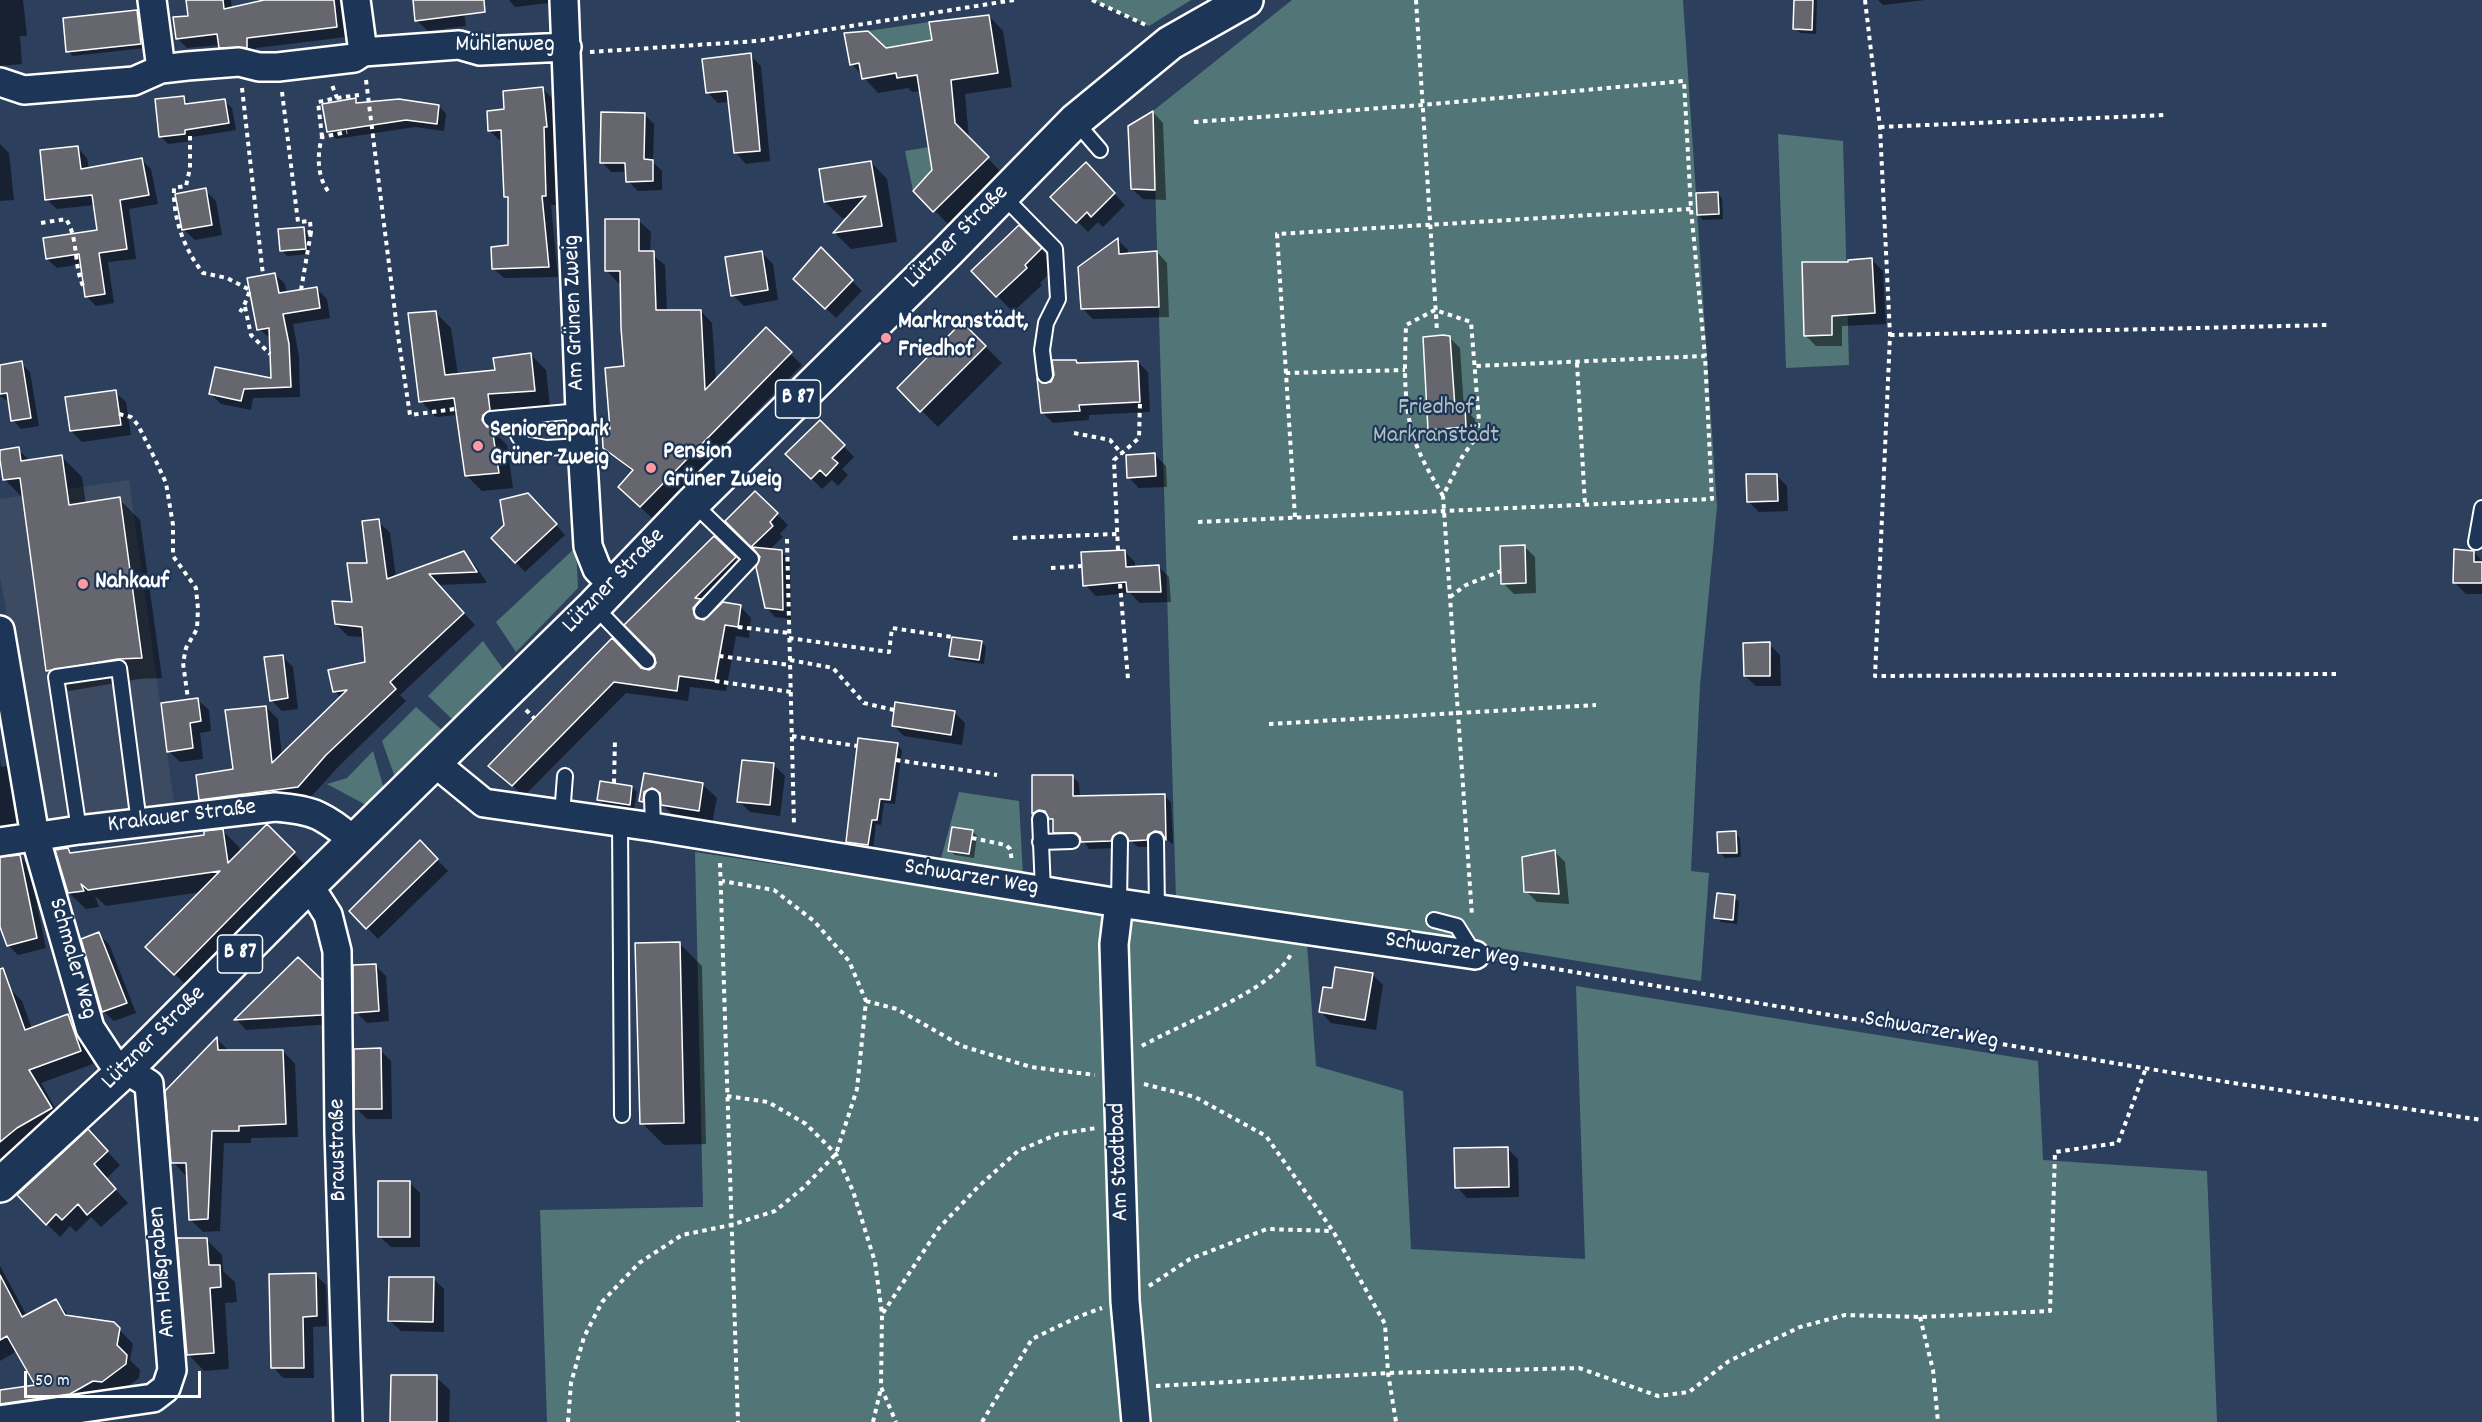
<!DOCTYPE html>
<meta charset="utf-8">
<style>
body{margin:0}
#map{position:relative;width:2482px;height:1422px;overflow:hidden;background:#2c3f5c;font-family:Dekko,sans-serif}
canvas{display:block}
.scale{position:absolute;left:24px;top:1371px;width:177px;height:27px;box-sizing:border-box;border:3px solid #fff;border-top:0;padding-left:8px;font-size:18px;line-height:21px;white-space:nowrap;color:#fff;-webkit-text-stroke:4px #1d3557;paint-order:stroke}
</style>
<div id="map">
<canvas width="2482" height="1422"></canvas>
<div class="scale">50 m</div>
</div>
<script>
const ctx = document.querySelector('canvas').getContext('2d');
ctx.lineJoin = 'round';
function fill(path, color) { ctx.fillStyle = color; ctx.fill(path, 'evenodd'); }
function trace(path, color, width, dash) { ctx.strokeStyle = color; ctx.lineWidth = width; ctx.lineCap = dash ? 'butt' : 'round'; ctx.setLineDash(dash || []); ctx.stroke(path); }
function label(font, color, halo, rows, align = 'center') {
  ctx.font = font + ' Dekko,sans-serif'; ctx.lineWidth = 4.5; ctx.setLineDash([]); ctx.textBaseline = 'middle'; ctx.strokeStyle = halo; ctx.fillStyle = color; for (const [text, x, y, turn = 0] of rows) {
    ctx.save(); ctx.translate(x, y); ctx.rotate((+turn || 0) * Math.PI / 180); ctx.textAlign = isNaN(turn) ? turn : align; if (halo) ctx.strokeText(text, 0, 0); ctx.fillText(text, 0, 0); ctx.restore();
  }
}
fill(new Path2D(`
 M129,480l46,329 -131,19 -44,-252v-77z`), '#3d4b62');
fill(new Path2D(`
 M1092,0h99l-42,26z
 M1292,0h391l34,507 -17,179 -9,185 18,2 -8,108 -252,-41 -273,-40 -23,-789z
 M929,22l3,18 -50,8 -1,-5 -13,-12z
 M1778,134l65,7 6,224 -63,3z
 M929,147l3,23 -19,21 -8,-40z
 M576,547l2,41 -62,64 -20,-30z
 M483,641l20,28 -50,51 -25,-24z
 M416,707l27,24 -47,49 -14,-39z
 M373,751l11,38 -16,17 -41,-22 20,-6z
 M959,792l60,9 4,74 -83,-13z
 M695,852l612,92 9,122 87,25 8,158 174,10 -9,-273 462,75 5,99 164,11 10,251h-1670l-7,-212 163,-3z`), '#527677');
fill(new Path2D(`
 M0,0h23l4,36h-7l2,28 -22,2z
 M188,0h43l1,9 42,-9h65l3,3 4,34 -90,11 1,9h-27l-10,-12 -33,3 -10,-10 13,-20z
 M414,0h48l4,26 -38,5 -11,-10z
 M509,0h40v3l-34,4z
 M1795,0h22l-1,34 -16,-1 -5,-5z
 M1878,0h47l-42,5z
 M137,12l5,5 3,31 -72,8 -5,-5z
 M989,16l14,15 9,56 -47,7 4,45 33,34 -53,52 -34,-34 19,-20 -13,-80 -9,1 -4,-4 -30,5 -26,-29 34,-14 47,-9z
 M750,55l11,11 9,95 -24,3 -10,-11 -6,-51 -12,1 -11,-11z
 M543,89l10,10 4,37 -3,1 2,68h-5l7,72 -54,1 -11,-10 16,-22 1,-45 -5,-4 -2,-57h-4l-10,-10 16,-19z
 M183,97l8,8 33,-4 8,7 4,22 -44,7v4l-24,3 -8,-8z
 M355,100l5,4 79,2 7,8 -2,17 -29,-4 -79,12 -8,-8z
 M1153,112l10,11 3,77 -23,-1 -11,-10z
 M644,114l10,10 -1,38 9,9v19l-24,1 -10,-10 -1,-9h-16l-9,-10z
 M0,144l9,9 5,47 -14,1z
 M78,148l9,10 2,11 53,-9 9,9 7,35 -29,5 7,50 -28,3 6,41 -18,3 -10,-10 -4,-32 -25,4 -10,-9 52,-28 -4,-26 -38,4 -10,-9z
 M871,162l16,17 10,63 -46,7 -16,-16 14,-16 -7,1 -17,-16z
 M1097,175l28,30 -22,22 -5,-5 -10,10 -35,-35z
 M205,190l11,11 6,34 -27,5 -11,-10z
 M1717,193l5,5 1,21 -20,1 -5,-5z
 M639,221l12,11 -1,21 15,12 2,46h34l11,12 4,59 50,-52 36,35 -150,153 -21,-19 2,-27 -28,-25 7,-17 14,-62 -4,-85h-4l-11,-12z
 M1019,227l38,39 -17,17 2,2 -29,27 -40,-41z
 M303,228l5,5 2,21 -23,2 -5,-6z
 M1118,240l10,10v5l29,-3 10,11 2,54 -76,2 -11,-11z
 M821,249l41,42 -26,27 -41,-39z
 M762,253l11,11 5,36 -34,6 -11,-11z
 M1872,260l11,11 3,53 -44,2v20h-26l-11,-11 45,-72z
 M275,274l10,10 2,10 30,-5 10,10 3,19 -37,6 6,32 1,41 -47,1 -2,12 -30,-6 -10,-10 61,-14 -1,-41 -12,-10z
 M436,313l15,15 7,47 39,-4 33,-17 16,16 4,36 -48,3 3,17 -7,4 -1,5 10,10 6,43 -31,3 -15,-15 -9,-61 -22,2 -15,-16z
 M962,324l40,39 -64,64 -39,-39z
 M1449,337l11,11 4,61 11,10 1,19 -35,2 -11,-11z
 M1076,361l3,4 59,-3 10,10 2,40 -61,3v5l-36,3 -11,-11 10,-29z
 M21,363l9,9 9,54 -18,3 -8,-9 -3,-17 -10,-7v-30z
 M115,392l11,10 5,33 -49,7 -11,-11z
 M820,422l34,35 -12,12 6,6 -10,11 -6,-6 -10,9 -35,-35z
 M18,449l12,12 31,-5 21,21 4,27 33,-5 21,21 22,158 -23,1 -70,12 -21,-21 -24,-171 -19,-19z
 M1155,455l11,11 1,21 -28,1 -11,-11z
 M1776,475l11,11 1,25 -29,1 -11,-11z
 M755,493l33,32 -8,9 3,3 -14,13 12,1 9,9 1,59 -16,-2 -9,-10 -5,-50 -34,-36z
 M538,504l27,31 -40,37 -32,-34z
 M378,521l12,12 6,45 67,-25 12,12 12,18 -49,2 37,40 -75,70 6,6 -68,66 -28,31 -97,13 -12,-12 34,-28 31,-64 12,12 4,37 59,-58 -6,-7 31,-28 -2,-26 -16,-1 -12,-12 18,-20 14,-40z
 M714,538l33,32 -39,38 5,5 27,-7 11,12 -2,20 -13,-2 -10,55 -36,-4 -2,14 -62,-8 -102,103 -22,-19 110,-137 29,29 8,2 6,-3z
 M1524,546l11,11 1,36 -22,1 -11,-11z
 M1124,551l11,11v6l23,-2 11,11 2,25 -31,1 -10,-10 -34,3 -11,-11z
 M2474,552l8,9v33h-16l-11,-11z
 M981,642l5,5 -2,17 -28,-4 -5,-5z
 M1769,644l11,11 1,31h-25l-11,-10z
 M282,656l11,11 5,42 -16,2 -11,-11z
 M198,700l11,10 2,21 -11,2 3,26 -23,3 -11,-11z
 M954,712l11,11 -3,22 -58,-9 -11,-11z
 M897,745l5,5 -7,54 -11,-1 -3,22 -5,-1 -3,25 -20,-2 -5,-5z
 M0,759l1,8 5,-1 10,10 8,51 -24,3z
 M774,765l11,11 -5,40 -30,-4 -11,-11z
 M645,775l57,9 15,14 -5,26 -35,-5 -15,-15 -4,2 -3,9 -14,-14z
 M1072,776l7,7 1,14 84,-2 7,7 2,42 -10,-7 -8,5 -1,5h-16l-11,-9 -8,5 -1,5 -29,1 -7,-10h-20l-7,-7v-9l-5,-6 -9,3 -7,-6 -1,-37z
 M632,787l5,5 -3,17 -30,-4 -5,-5z
 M267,826l43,44 -119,120 -44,-43 54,-55 -95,14 -11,-10 4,11 -13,2 -17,-16 -1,-44 4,5 134,-18 17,-5 16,16 1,6z
 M972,831l5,5 -3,22 -19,-3 -5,-5z
 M1735,833l5,5 1,19 -16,1 -5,-5z
 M420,842l28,29 -70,68 -27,-28z
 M1554,851l11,11 4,42 -32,-2 -11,-11z
 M19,856l10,10 17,82 -28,7 -10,-10 -8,-18v-70z
 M1734,897l5,5 -2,22 -16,-2 -5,-5z
 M98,934l11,10 27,69 -22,8 -11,-10z
 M680,944l22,22 4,178 -42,1 -22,-22z
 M298,959l33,33 1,32 -86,6 -9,-10z
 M375,965l11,11 3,45 -22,2 -11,-11z
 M1372,974l11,11 -7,45 -45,-7 -10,-11 12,-22z
 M9,988l13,13 10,28 35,-13 13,13 13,35 -52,19 22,39 -63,44v-176z
 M217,1039l13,13 53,-1 12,13 3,73 -47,1v5h-27l-4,88 -17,1 -13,-13 -2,-44h-3l-12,-13 -6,-70z
 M380,1050l11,11 1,58h-25l-11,-11z
 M101,1145l19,20 -14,14 22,24 -27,24 -10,-10 -15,15 -6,-6 -10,11 -13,-13z
 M1508,1149l10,10 1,38 -52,1 -10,-11z
 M409,1182l11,11v54h-29l-11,-10z
 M206,1239l16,16 1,16 12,11 2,20 -12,1 4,66 -25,2 -16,-17z
 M0,1266l27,50 29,-15 15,17 42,5 20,21 -3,16 10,10 -1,8 -23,17 -116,27v-30l37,-6 -20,-35 -17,10z
 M315,1274l11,11 1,41 -14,1 1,51h-31l-10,-11z
 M433,1278l11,11v43l-43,-1 -11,-10z
 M436,1377l14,13 -1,32h-58z`), '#0007');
const building = new Path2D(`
 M186,0h37l1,9 40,-9h70l3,27 -90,11v10h-28l-2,-14 -41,5 -3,-22 15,-1z
 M413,0h71l1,12 -70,9z
 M1794,0h19l-1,30 -19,-1z
 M137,10l4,34 -75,8 -3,-34z
 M989,15l9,58 -47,7 4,43 34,34 -56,55 -20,-21 19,-21 -15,-95 -20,3 -1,-5 -34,6 -3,-16 -9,2 -6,-32 24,-2 18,17 46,-8 -3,-18z
 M751,53l9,98 -26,2 -7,-62 -21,2 -4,-34z
 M543,87l4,40h-3l2,69h-4l7,71 -57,2 -1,-22 17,-2v-48h-4l-3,-67 -13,1 -1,-20 17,-2 -1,-18z
 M184,96l1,8 40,-5 4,24 -44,7v4l-26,3 -4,-38z
 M356,98v5l43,-4 40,6 -2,19 -31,-4 -79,12 -5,-28z
 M1153,111l2,79 -24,-1 -3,-63z
 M601,112l44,1 -1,46 9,1v21l-27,1 -1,-19h-25z
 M78,146l3,23 61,-11 7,37 -29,5 7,49 -28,4 6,41 -20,3 -6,-43 -33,5 -3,-21 54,-8 -5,-35 -47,5 -5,-50z
 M871,161l11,65 -49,7 33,-37 -42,6 -5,-33z
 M1086,162l29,31 -24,24 -4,-5 -11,11 -26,-26z
 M206,188l6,37 -30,5 -7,-36z
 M1718,192l1,22 -22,1 -1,-22z
 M605,219h34v32h15l2,59h45l4,80 61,-63 26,25 -152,155 -22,-20 15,-17 -30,-22 -1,-19h8l-5,-61 19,-2 -3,-38 -1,-57h-15z
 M1019,225l23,23 -17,17 2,3 -31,29 -25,-26z
 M304,227l2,22 -26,2 -2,-22z
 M1118,238l1,16 38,-3 2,56 -78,2 -3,-42z
 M821,247l32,33 -28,29 -32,-30z
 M762,251l6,39 -37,6 -6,-39z
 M1872,258l3,55 -43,3v19l-28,1 -2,-74h46v-2z
 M275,273l4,20 38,-6 3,21 -37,6 6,30 2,43 -47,2 -3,12 -32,-7 6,-27 56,11 -2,-50 -12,2 -10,-52z
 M436,311l9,64 50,-5 -2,-12 38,-5 4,38 -47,3 2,16 -7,5 -1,5 5,7 5,1 7,45 -34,3 -11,-78 -35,4 -11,-89z
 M962,322l24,24 -66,66 -23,-24z
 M1443,335l7,1 5,72 10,-1 1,20 -38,3 -5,-93z
 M1052,360h24l1,3 61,-2 2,41 -61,3 1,6 -39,2 -4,-35 5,5 9,-1 3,-7z
 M22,361l9,57 -20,3 -4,-28 -7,1v-29z
 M116,390l5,35 -51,6 -5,-34z
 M820,420l25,25 -13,13 6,5 -12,13 -6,-6 -9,9 -26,-25z
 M19,447l2,14 41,-6 7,50 51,-8 22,161 -24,1 -72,12 -26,-193 -17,2 -3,-20v-10z
 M1155,453l1,23 -29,2 -1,-23z
 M1746,474h31l1,27 -31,1z
 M755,491l23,22 -8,9 3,4 -22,21 -26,-26z
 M528,493l29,31 -42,39 -24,-25 13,-13 -4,-25z
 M379,519l8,60 77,-28 13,21 -48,2 35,39 -74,69 6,7 -70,66 -28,32 -99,13 -3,-25 37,-6 -8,-59 41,-4 6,57 75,-73 -14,2 -5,-22 37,-8 -3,-35 -27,-3 -3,-23 20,1 -5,-39h20l-5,-42z
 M714,536l22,21 -41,41 6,1 -8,9 1,6 2,4 8,2 19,-18 18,3 -3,22 -13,-2 -10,56 -36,-5 -2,15 -63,-9 -102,104 -24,-20 124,-128 29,30 8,2 5,-3 2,-4 -2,-8 -30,-30z
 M1525,545l1,38 -25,1 -1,-38z
 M752,547l30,3 1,60 -18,-2 -9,-41 4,-10z
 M2454,549l20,2v11h8v21h-29z
 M1125,550l1,17 33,-2 2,27h-34l-1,-10 -43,4 -2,-34z
 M952,637l30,4 -3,19 -30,-4z
 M1770,642v34h-26l-1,-33z
 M283,655l5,43 -18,3 -6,-44z
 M198,698l3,23 -11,2 3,25 -26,4 -6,-49z
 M895,702l60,9 -4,24 -59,-9z
 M858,738l40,5 -8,57 -10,-1 -3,21h-5l-4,25 -22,-3z
 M742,760l32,3 -4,42 -33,-3z
 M644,773l59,10 -4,28 -38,-6 -1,-12 -8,-5 -8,4 -1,10 -4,-1z
 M1032,775h41v21l92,-2 1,46 -5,-8 -6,-1 -7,4 -1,5 -18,1 -4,-7 -5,-2 -7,4 -2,5 -30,1 -1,-5 -4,-4h-23v-14h-4l-4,-8 -6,-1 -7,4z
 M600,781l32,5 -2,19 -33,-5z
 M267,824l28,28 -121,123 -29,-28 75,-76 -132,19 -7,-6 3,7 -16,2 -13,-43 13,-2 2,5 134,-18v-4l19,-2 5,34z
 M952,827l21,3 -4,24 -21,-3z
 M1736,831l1,22h-19l-1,-21z
 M420,840l18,19 -72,70 -17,-18z
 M1555,850l4,44 -35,-2 -2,-35z
 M20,855l17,83 -30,8 -7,-19v-70z
 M1717,893l18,2 -2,25 -19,-2z
 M99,932l28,71 -25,9 -21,-73z
 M680,942l4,181 -44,1 -5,-181z
 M298,957l24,23v35l-88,5z
 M376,964l3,47 -26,2v-48z
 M1335,967l38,6 -8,47 -46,-8 4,-25 9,1z
 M3,968l22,62 43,-16 13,37 -52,19 23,38 -35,20 -17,14v-173z
 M217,1037l1,13h65l3,74 -47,2v5h-27l-4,88 -19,1 -3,-57h-15l-6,-72z
 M381,1048l1,61h-28v-60z
 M88,1129l20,22 -14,13 22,25 -29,26 -9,-11 -16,16 -6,-6 -10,11 -29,-30z
 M1508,1147l1,40 -54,1 -1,-40z
 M378,1181h32v56h-32z
 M177,1238h30l2,27h11l1,22 -11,1 4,65 -27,2z
 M316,1273l1,43 -14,1 1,51h-33l-2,-94z
 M0,1275l22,42 34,-18 9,16 49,7 6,6 -3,17 10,10 -1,9 -24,18 -9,-1 -23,13 -70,10v-14l35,-5 -28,-49 -7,4z
 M389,1277h45l-1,45 -45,-1z
 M391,1375h46v47h-47z`);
fill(building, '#66666f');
trace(building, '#fff', 1.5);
const service = new Path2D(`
 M1075,121l25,29
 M1002,195l53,54 3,50 -12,24 -4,27 3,25
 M540,415l-18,7 -4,13 6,9 22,4 36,-2
 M491,419l89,-8
 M693,503l58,56 -49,52
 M2476,542l6,-34
 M594,606l53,55
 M652,797l1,30
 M562,815l3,-39
 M1040,819l3,72
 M620,823l2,292
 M79,830l-23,-153 63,-9 20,155
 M1156,840l1,68
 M1040,842l32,-1
 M1119,903l1,-62
 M1434,920l23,6 18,29`);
const minor = new Path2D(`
 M152,0l9,69
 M356,0l7,52
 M564,0l16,411 8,135 9,23 16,16
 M0,82l24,8 110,-9 27,-12 26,-3 52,-4 20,5h19l76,-9 9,-6 96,-7 21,6 87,-4
 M0,630l35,206 55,192 21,32 38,24 23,286 -6,18 -13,10 -153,22
 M434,762l50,41 169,24 466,76 356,52
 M0,842l79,-12 196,-23c41,3 48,9 80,34
 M309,885l19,30 9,36 2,181 9,290
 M1119,903l-5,41 11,357 11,121`);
const primary = new Path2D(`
 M0,1185l127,-117 164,-165 303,-297 99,-103 253,-250 129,-132 95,-78 76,-43`);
trace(service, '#fff', 18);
trace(minor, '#fff', 32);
trace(primary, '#fff', 38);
trace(new Path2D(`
 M1092,0l56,26
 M1416,0l21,331
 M1865,0l15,127 10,208 -15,341 461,-2
 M590,52l167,-11 257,-41
 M366,80l32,256 12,79 45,-6
 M242,88l21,187
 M282,92l16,130 12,-1 1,11 -7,1
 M337,98l22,-3
 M1194,122l228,-17 262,-24 7,128 14,147
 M1880,127l286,-12
 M190,136v32l-4,18 -12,2c-1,31 10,61 29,85l24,5 23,12 -6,16 -4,6
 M322,137l-4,-35 19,-4 -5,-13
 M328,191c-11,-15 -11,-36 -6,-54l25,-5
 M41,223l25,-4c13,20 7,47 18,69
 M301,290l10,-58
 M245,307l6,28 19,19
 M1890,335l437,-10
 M1577,363l8,142
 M1286,373l-9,-139 414,-25
 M119,414l12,3 7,8 17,34 11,24 7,42v31l23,32 2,21 -1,20 -11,19 -3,15 5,36
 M1074,433l36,7 12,14
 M1443,496c-12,-21 -26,-43 -32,-68 -8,-33 -6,-69 -5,-103l29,-15 36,12 8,99 -4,18 -13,18 -19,39 29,420
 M1295,517l-9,-144 119,-3
 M1198,522l514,-23 -7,-143 -230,10
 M1013,538l104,-4
 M787,539l7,286
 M1118,550l-4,-90 25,-22 1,-36
 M1051,568l31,-2
 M1120,584l8,95
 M1450,597l16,-12 35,-14
 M738,627l51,6
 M789,638l100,14 3,-24 60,9
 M719,656l71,9
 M790,660l43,8 31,35 30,7
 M715,681l76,11
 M526,710l8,8
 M1269,724l327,-19
 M792,736l65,10
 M896,760l101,15
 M614,783l1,-44
 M972,838l34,7 4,4 2,12
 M720,863l18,559
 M1497,959l736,124 249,37
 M866,1001l31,8 65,37 69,21 64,8
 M1142,1046c38,-22 131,-56 149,-92
 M1144,1084l51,13 71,39 67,95 52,93 3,49 8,49
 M727,1096l41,6 38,22 30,30 17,37 22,71 7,52 -1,73 15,35
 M1149,1286l41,-27 77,-30 65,2
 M883,1313l56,-85 38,-40 41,-37 40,-17 39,-6
 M1920,1317l13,53 5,52
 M1156,1386l232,-13 191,-5 79,28 31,-4 40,-31 71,-34 45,-12 75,2 130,-6 5,-159 63,-9 28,-75
 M568,1422l3,-39 13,-46 18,-35 37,-39 43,-28 49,-10 44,-14 28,-23 33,-34 21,-65 9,-88 -17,-40 -35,-40 -40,-31 -52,-9
 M873,1422l8,-34
 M982,1422l50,-83 48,-23 22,-8`), '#fff', 4, [4.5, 4.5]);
trace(service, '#1d3557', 14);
trace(minor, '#1d3557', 27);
trace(primary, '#1d3557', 33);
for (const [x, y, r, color] of [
 [886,338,6,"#ff9aa2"],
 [478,446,6,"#ff9aa2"],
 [651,468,6,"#ff9aa2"],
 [83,584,6,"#ff9aa2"]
]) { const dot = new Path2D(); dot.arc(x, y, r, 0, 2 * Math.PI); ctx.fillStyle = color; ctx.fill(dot); trace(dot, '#1d3557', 2); }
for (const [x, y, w] of [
 [798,399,45],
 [240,954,45]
]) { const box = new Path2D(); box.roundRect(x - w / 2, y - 19, w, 38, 4.5); ctx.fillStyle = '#1d3557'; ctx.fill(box); trace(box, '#fff', 1.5); }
label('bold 22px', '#fff', null, [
 ["B 87",798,399],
 ["B 87",240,954]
]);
label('24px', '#fff', '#1d3557', [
 ["Mühlenweg",505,47],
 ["Lützner Straße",958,238,-45],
 ["Am Grünen Zweig",576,313,-92],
 ["Lützner Straße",615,582,-46],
 ["Krakauer Straße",182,818,-7],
 ["Schwarzer Weg",971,879,9],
 ["Schwarzer Weg",1452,952,9],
 ["Schmaler Weg",71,959,74],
 ["Schwarzer Weg",1931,1032,10],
 ["Lützner Straße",155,1039,-45],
 ["Braustraße",340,1150,-91],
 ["Am Stadtbad",1121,1162,-92],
 ["Am Hoßgraben",164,1272,-95]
]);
label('bold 24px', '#fff', '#1d3557', [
 ["Markranstädt,",898,324],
 ["Friedhof",898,352],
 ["Seniorenpark",490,432],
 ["Grüner Zweig",490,460],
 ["Pension",663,454],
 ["Grüner Zweig",663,482],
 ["Nahkauf",95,584]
], 'left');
label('24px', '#b1c1c2', '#1d3557', [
 ["Friedhof",1436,410],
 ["Markranstädt",1436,438]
]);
</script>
